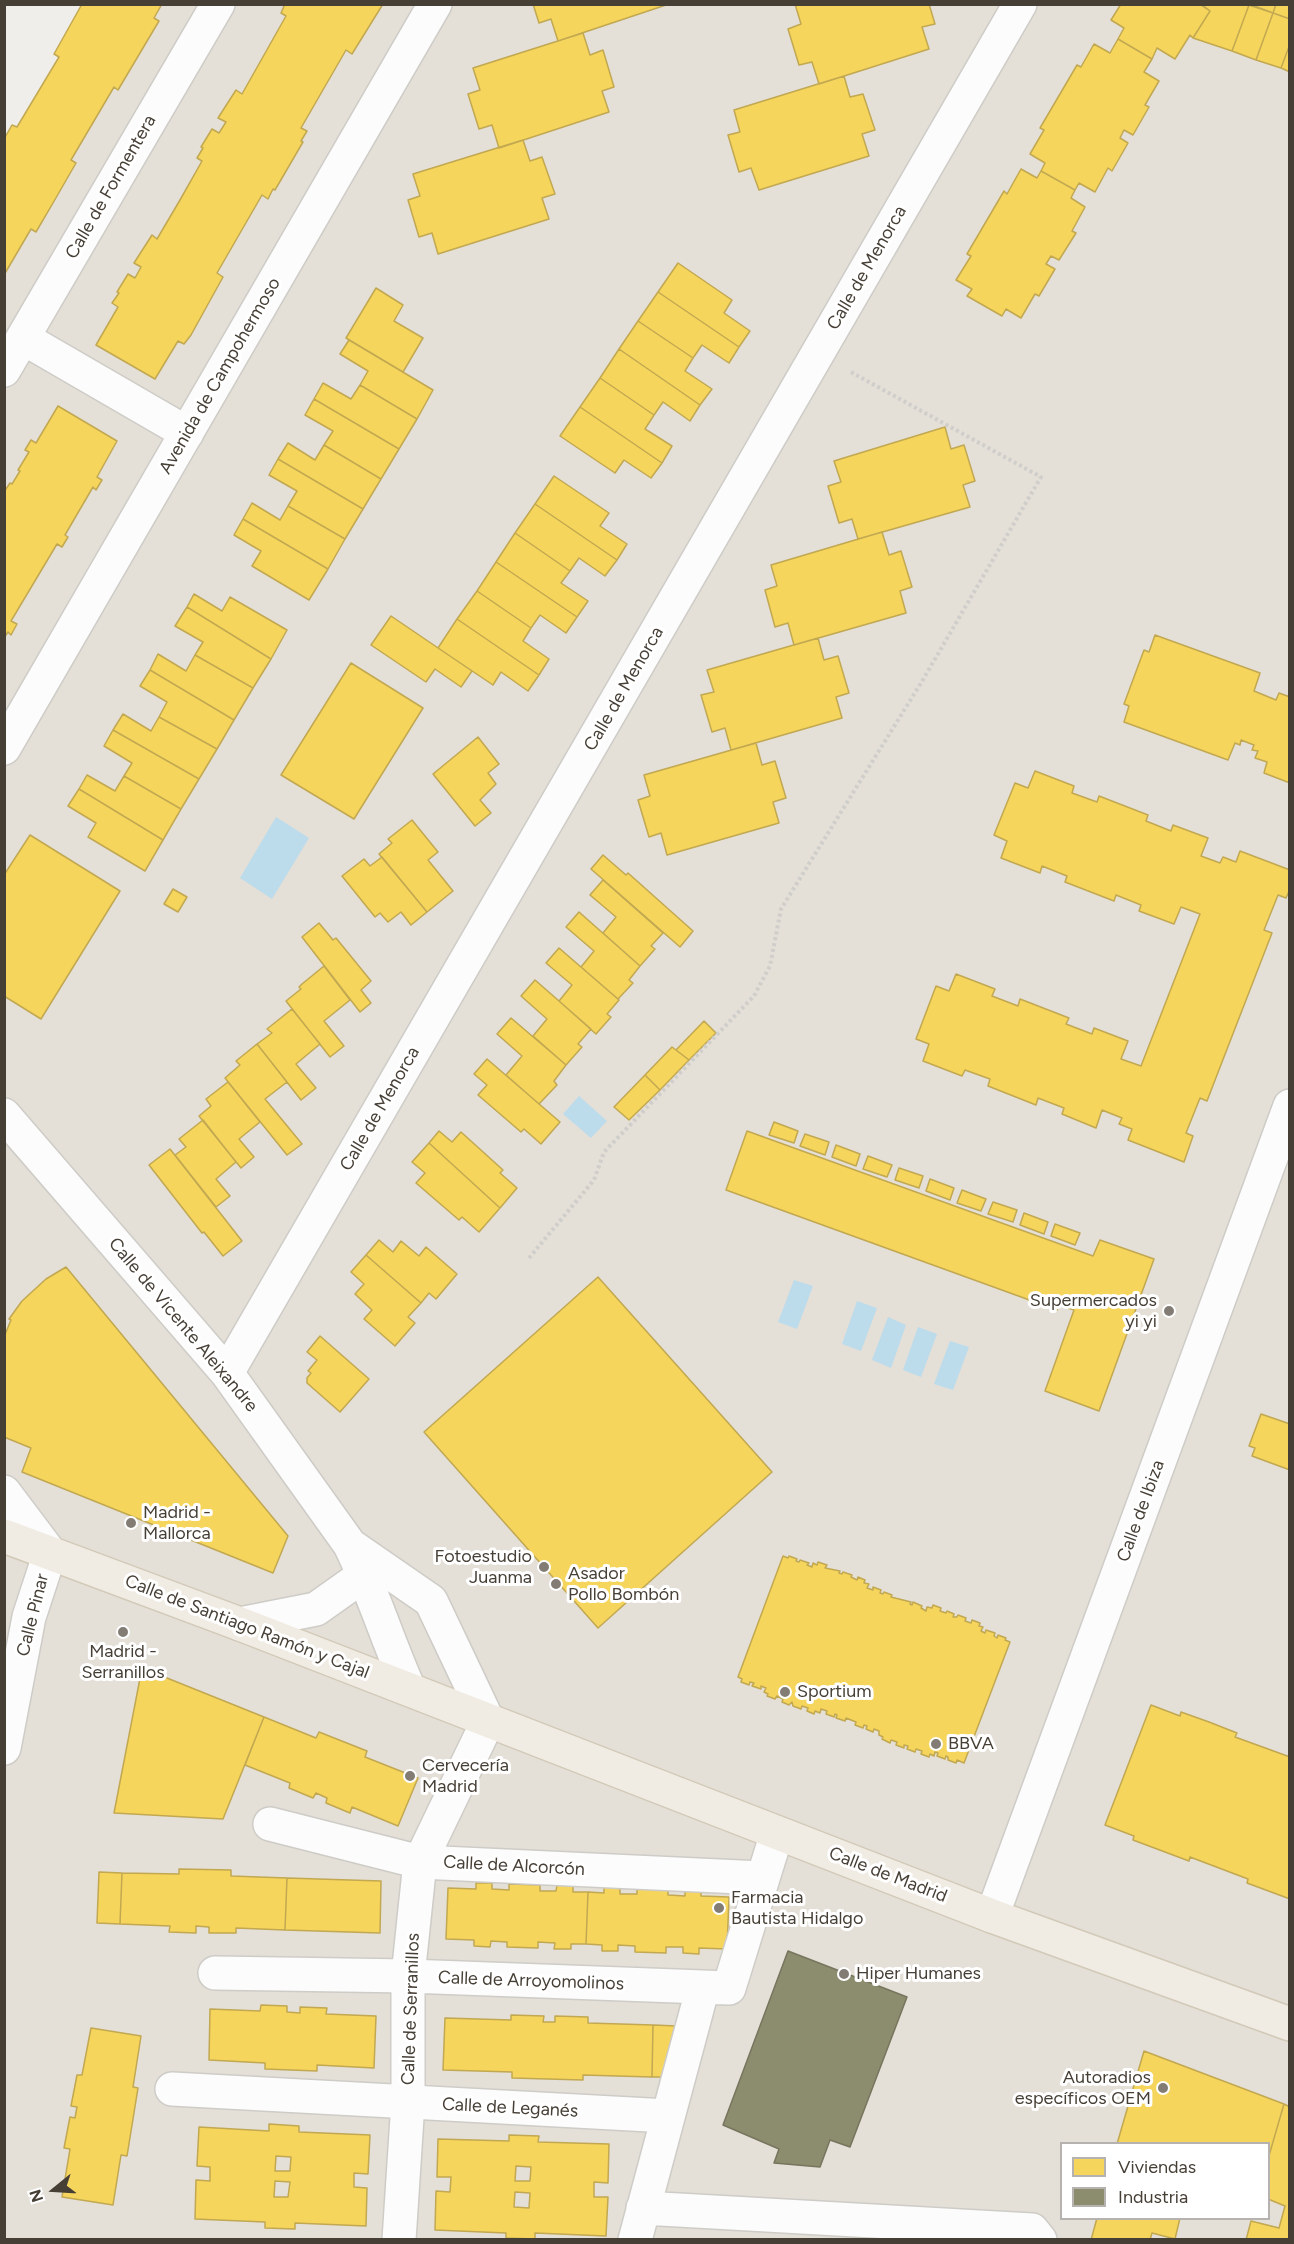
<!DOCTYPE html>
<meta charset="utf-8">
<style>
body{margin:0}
#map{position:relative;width:1294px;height:2244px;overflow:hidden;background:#f0eeea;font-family:Figtree,sans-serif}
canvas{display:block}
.frame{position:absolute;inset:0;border:6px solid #463f36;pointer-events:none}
.legend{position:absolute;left:1060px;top:2142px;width:210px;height:78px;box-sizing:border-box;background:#fff;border:2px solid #b5b2af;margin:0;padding:8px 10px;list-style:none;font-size:18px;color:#463f36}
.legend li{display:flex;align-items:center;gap:12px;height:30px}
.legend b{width:30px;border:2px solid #b5b2af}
.north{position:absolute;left:24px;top:2160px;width:60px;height:60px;-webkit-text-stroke:4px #fff;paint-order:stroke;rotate:252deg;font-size:16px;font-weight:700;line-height:24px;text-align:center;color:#463f36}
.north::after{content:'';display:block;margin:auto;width:21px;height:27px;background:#463f36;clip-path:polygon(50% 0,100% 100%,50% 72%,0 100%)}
</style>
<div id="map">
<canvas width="1294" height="2244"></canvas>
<div class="frame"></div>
<ul class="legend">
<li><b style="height:16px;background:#f6d55c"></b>Viviendas</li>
<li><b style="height:16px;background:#8c8c6e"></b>Industria</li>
</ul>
<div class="north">N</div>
</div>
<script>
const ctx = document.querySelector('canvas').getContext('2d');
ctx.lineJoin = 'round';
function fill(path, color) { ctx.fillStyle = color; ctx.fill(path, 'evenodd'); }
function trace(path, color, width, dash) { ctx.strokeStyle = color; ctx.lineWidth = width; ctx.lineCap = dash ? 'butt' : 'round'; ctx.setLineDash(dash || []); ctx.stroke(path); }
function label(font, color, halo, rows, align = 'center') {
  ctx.font = font + ' Figtree,sans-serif'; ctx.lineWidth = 6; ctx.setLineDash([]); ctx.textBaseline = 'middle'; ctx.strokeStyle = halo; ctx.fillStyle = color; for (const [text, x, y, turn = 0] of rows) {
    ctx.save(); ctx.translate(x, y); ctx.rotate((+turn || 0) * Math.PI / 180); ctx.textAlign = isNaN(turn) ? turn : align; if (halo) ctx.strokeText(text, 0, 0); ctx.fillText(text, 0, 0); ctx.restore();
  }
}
fill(new Path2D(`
 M107,5h1182v2234h-1284l-1,-2075zM1062,2144h206v74h-206z`), '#e4dfd7');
fill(new Path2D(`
 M276,817l33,21 -37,61 -32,-21z
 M579,1096l28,25 -16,17 -28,-24z
 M794,1280l19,6 -16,43 -19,-7z
 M857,1301l20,7 -16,43 -19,-7z
 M888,1317l18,8 -15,43 -19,-8z
 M918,1327l19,7 -16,43 -18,-7z
 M950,1341l19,6 -16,43 -19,-6z`), '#bcdcec');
const homes = new Path2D(`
 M82,4h80l-8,14 5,3 -41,69 -4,-3 -43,73 5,3 -23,40 -17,29 -5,-3 -27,46v-136l8,-14 5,2 42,-70 -5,-3z
 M285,4h98l-31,50 -6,-4 -45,78 6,3 -6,10 2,1 -28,48 -2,-1 -5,10 -6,-4 -45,78 6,4 -32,58 -7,9 -6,-3 -23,38 -59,-34 22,-38 -6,-4 7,-10 -2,-1 11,-18 7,4 6,-11 -7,-4 18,-28 5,4 23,-39 22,-39 -5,-3 6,-10 -2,-1 11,-18 7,4 7,-11 -8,-4 18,-28 6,4 44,-78 -5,-3z
 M533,4h136l-111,37 -7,-22 -12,4z
 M795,4h134l6,20 -13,3 7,22 -110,35 -7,-22 -13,3 -11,-36 13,-5z
 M1121,4h80l9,7 -17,27 -3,-3 -15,24 -18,-11 -5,11 -34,-20 6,-11 -13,-8z
 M1249,4h27l-3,9z
 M1276,4h14v15l-17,-6z
 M1201,5h48l-17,46 -39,-13 17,-27z
 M1249,5l24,8 -17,47 -24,-9z
 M1273,13l17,6v25l-9,24 -25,-8z
 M583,33l7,22 13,-5 11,37 -12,4 7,21 -110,36 -7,-23 -13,4 -11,-35 12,-4 -7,-22z
 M1118,39l34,20 -8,13 15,9 -14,24 4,2 -16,28 -9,-5 -4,8 8,5 -16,28 -4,-3 -13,24 -16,-9 -4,7 -34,-19 4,-8 -15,-9 14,-24 -4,-2 37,-63 4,2 13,-23 16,9z
 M1290,44v28l-9,-4z
 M844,76l6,21 13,-3 12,36 -13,4 7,22 -110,34 -8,-22 -12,4 -11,-37 12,-3 -6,-22z
 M523,140l7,21 12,-4 13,37 -13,4 7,21 -111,35 -6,-21 -13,4 -11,-37 12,-4 -7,-22z
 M1021,169l16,9 4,-7 34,19 -4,8 14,9 -13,24 4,2 -17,27 -8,-4 -5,8 9,5 -16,27 -4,-2 -14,24 -15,-9 -4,7 -35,-20 5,-7 -16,-9 15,-24 -4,-2 37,-63 3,3z
 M678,263l54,37 -8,13 26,18 -11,16 -81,-55z
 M376,288l27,17 -9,16 29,17 -20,34 -57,-34z
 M658,292l81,55 -10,16 -27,-18 -9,13 -55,-37z
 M638,321l55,37 -8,13 27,18 -12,16 -81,-56z
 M349,340l84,50 -16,29 -57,-34 8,-14 -28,-17z
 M619,349l81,56 -10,16 -27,-19 -9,13 -54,-37z
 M600,378l54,37 -9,14 27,17 -10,17 -82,-56z
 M323,383l28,16 9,-14 57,34 -18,30 -85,-50z
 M314,399l85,50 -18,30 -57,-34 9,-14 -28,-16z
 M58,406l59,35 -20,36 5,3 -6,10 -3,-3 -28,48 3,2 -6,10 -5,-3 -46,77 6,3 -6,11 -3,-3 -4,6v-146l6,-9 2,1 8,-13 -2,-1 11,-18 -4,-2 6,-10 5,3z
 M580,407l82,56 -11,15 -27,-18 -9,13 -55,-37z
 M945,427l6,22 13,-4 11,36 -12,4 7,22 -112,32 -6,-20 -13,4 -11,-37 13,-4 -7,-21z
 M288,443l27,17 9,-15 57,34 -18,30 -85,-50z
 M278,459l85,50 -18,30 -57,-33 9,-15 -28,-16z
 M554,476l55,37 -9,13 27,18 -10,16 -82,-56z
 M252,503l28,17 8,-14 57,33 -17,30 -85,-50z
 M535,504l82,56 -12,16 -26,-18 -9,13 -55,-38z
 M243,519l85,50 -19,31 -57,-34 9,-15 -27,-16z
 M882,532l7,23 12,-4 11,36 -12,4 6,22 -112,32 -6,-22 -13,4 -10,-37 12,-4 -6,-21z
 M515,533l55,38 -9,12 27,18 -11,16 -81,-55z
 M496,562l81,55 -11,16 -26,-18 -9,13 -54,-37z
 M477,591l54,37 -8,13 26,18 -10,16 -82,-56z
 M194,594l28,17 8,-14 57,33 -16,29 -84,-52z
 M187,607l84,52 -18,29 -58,-33 8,-13 -28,-16z
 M391,616l81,55 -11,16 -26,-18 -9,13 -55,-37z
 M457,619l82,56 -11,16 -27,-19 -8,13 -55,-37z
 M1155,635l105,38 -6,18 22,9 3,-7 11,4v86l-26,-10 3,-11 -12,-4 3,-7 -6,-1 2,-5 -13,-5 -1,5 -5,-2 -7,17 -104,-38 5,-16 -5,-2 20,-54 5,2z
 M818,638l6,22 14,-4 11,37 -13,4 6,21 -111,32 -6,-22 -13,4 -11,-37 13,-3 -7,-22z
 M158,654l28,17 9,-16 58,33 -19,32 -84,-50z
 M351,663l72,45 -69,111 -73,-44z
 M150,670l84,50 -17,29 -58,-32 8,-15 -27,-16z
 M123,714l28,17 8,-14 58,32 -18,30 -86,-49z
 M113,730l86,49 -18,30 -57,-33 8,-13 -28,-17z
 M478,737l21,27 -11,9 8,11 -16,16 11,13 -16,13 -42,-52z
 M756,743l6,22 13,-4 11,37 -13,4 6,21 -112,32 -6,-22 -12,4 -11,-37 12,-4 -6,-21z
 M1035,771l39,15 -2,7 25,9 2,-6 49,19 -2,6 25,10 2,-6 35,13 -7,18 19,7 3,-6 13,5 4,-11 50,19v19l-4,9 -8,-3 -14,35 8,3 -55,142 -10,26 -7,-3 -14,35 7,3 -9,26 -56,-22 4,-11 -13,-5 3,-6 -20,-8 -6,18 -34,-14 2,-6 -26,-10 -2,7 -48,-19 2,-7 -25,-9 -3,6 -39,-15 6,-17 -13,-5 20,-53 13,5 7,-17 39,15 -3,7 26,10 2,-7 49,19 -3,6 26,10 2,-6 34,13 -7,18 20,7 59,-152 -19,-7 -7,17 -35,-13 2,-6 -25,-10 -2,6 -49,-19 2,-6 -25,-10 -2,7 -39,-15 6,-17 -13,-6 21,-52 13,5z
 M87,775l28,16 9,-15 57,33 -18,31 -84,-51z
 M79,789l84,51 -18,31 -57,-34 8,-14 -28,-17z
 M412,820l26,32 -10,8 25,31 -26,21 -48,-58 13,-11 -4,-4z
 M30,835l90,56 -79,128 -37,-23v-121z
 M603,855l23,20 2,-2 65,58 -13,16 -89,-78z
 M382,857l45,55 -16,13 -10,-13 -13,10 -8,-9 -5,4 -33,-41 22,-17 6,7z
 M603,880l60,53 -12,13 4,3 -15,17 -37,-33 13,-16 -26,-22z
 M173,889l14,8 -9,15 -14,-8z
 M579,912l61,54 -11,14 4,3 -15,16 -37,-32 13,-16 -28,-24z
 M319,923l14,17 3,-2 35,43 -10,9 10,13 -11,9 -58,-75z
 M559,948l60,52 -12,14 4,3 -15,17 -37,-33 13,-16 -26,-22z
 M324,966l26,34 -26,21 20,25 -14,11 -44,-56 15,-12 -2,-2 3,-3z
 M535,980l56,49 -13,15 4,3 -16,18 -33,-29 14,-17 -26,-23z
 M292,1009l28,35 -24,20 20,24 -15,12 -44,-56 15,-11 -5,-4z
 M511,1018l55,47 -12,16 3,4 -18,19 -33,-29 16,-19 -25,-22z
 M704,1021l12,12 -27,27 -13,-10z
 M257,1044l30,38 -22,17 37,45 -15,11 -62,-77 15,-13 -4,-4z
 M672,1047l17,13 -29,30 -15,-15z
 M487,1059l73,63 -19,22 -17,-15 -3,3 -43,-37 9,-10 -13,-11z
 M645,1075l15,15 -31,30 -15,-13z
 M228,1082l32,40 -21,17 15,18 -13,11 -42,-52 12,-10 -5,-7z
 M203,1120l33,42 -20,17 14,17 -14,11 -41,-52 11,-8 -7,-8z
 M774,1122l24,9 -4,12 -25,-8z
 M439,1131l13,11 9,-10 42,38 -3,3 17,15 -17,20 -71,-65z
 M747,1131l346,125 7,-16 54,19 -55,152 -54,-20 29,-81 -15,-5 -2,5 -331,-120z
 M805,1134l24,8 -4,13 -25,-9z
 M429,1143l71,65 -21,24 -17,-15 -3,3 -43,-37 9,-10 -13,-11z
 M836,1145l24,9 -4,12 -24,-9z
 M170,1149l72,92 -19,15 -19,-24 -2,1 -53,-68z
 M868,1156l24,9 -5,12 -24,-8z
 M899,1168l24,8 -4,12 -24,-8z
 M930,1179l24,9 -4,12 -24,-9z
 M962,1190l24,9 -5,12 -24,-8z
 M993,1202l24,8 -4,12 -25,-8z
 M1024,1213l24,9 -4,12 -24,-9z
 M1055,1224l25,9 -5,12 -24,-9z
 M379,1240l14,12 8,-11 18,15 7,-9 31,27 -21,25 -7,-6 -8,10 -55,-48z
 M366,1255l55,48 -13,14 7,6 -20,23 -31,-27 8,-9 -17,-16 9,-10 -13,-12z
 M66,1267l222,269 -15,37 -251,-101 9,-24 -27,-11v-100l7,-17 -2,-1 13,-18 24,-22z
 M598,1277l174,195 -174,156 -174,-196z
 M320,1336l49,43 -29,33 -33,-29v-5l4,-5 -3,-2 9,-11 -10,-8z
 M1261,1414l29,10v46l-38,-14 3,-8 -6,-2z
 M783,1556l5,2 1,-2 8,3 -1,2 3,1 1,-2 9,3 -2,2 5,2 1,-4 4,2 1,-3 9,3 -2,3 15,3 -1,2 3,1 1,-2 9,3 -1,2 6,3 1,-3 7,3 -1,3 5,1 -2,4 6,2v-3l8,3 -1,3 3,1 1,-2 8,3 -1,2 20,5 -1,2 2,1 1,-3 9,4 -1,2 5,3 1,-4 5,1 1,-3 8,3 -1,3 6,2 1,-2 7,3 -1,3h4l1,-2 8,3 -1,3 6,2 1,-3 8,3 -1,3 4,1 -2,4 4,2 1,-3 9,3 -1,3 3,2 1,-3 8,3 -1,2 5,2 -46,121 -7,-3 -1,3 -8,-3v-3l-2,-1 -1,3 -8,-3 1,-3 -3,-1 -1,4 -4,-2 -1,3 -8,-3 1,-3 -6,-2 -1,3 -8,-3 1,-3 -4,-1v3l-8,-3 1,-3 -6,-2 -1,3 -8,-4 1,-2 -4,-2v-4l-5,-2 -1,3 -7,-3 1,-3 -3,-1 -1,3 -8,-3 1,-3 -10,-4 -1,3 -9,-3 1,-3 -2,-1 -1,3 -8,-3 1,-3 -6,-2 -1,4 -5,-2 -1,3 -7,-3 1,-3 -6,-2 -1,3 -8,-3 -1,-4 -3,3 -7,-3 1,-3 -6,-3 -2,3 -8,-3 1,-2 -4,-2 2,-4 -5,-2v3l-9,-3 2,-3 -4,-1 -1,3 -8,-3 1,-3 -4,-2z
 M142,1668l122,49 -41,102 -109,-6z
 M1151,1705l29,11 1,-4 28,10 28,11 -2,4 55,20v142l-43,-16 1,-4 -58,-22 -1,4 -56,-21 1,-4 -29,-11z
 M264,1717l52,21 3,-6 48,19 -2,6 53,21 -20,48 -46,-19 -2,6 -24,-10 1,-5 -11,-5 -3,5 -24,-10 1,-5 -45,-18z
 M179,1869l52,1v6l56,2 -2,52 -49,-2v5h-27v-6l-13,-1v7l-27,-1 1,-6 -50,-2 2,-51 57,1z
 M99,1872l23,1 -2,51 -23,-1z
 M287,1878l94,3 -1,52 -95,-3z
 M476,1883h16v6l17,1v-6l31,1v6h16l1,-6 16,1v6h15l-2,52h-15v5h-17l1,-6 -17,-1v6l-31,-1v-5l-16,-1 -1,6 -16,-1v-6l-28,-1 2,-51 28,1z
 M604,1887l16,1v6h17v-6l31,1v6l17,1v-6h16v6l28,1 -2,52 -28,-1v6l-16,-1v-6h-17v6l-31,-1v-6l-17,-1v6h-16v-6l-16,-1 2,-52 16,1z
 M261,2005l26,1v6l13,1v-6l27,1 -1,6 50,2 -2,52 -57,-3v6l-52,-2v-6l-56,-3 1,-51 50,2z
 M511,2015l33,1 -1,6h12v-6l33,1v6l65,2 -1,52 -69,-2v5l-71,-2v-6l-69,-2 2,-52 66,2z
 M653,2025l24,1 -2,51h-23z
 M91,2028l50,8 -8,51 5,1 -11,68 -6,-1 -8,50 -51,-8 8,-48 -6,-1 6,-31 5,1 2,-11 -6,-1 6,-31h5z
 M1144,2051l140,53 -16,55v-15h-151z
 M1284,2104l6,3v133h-44l5,-19 28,7 6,-22 -17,-7v-40z
 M269,2124l30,2v6l71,3 -2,39 -14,-1v14l13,1 -1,38 -71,-3v6l-30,-1v-6l-70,-3 1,-39 14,1v-14l-13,-1 2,-39 70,4zM276,2156l15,1 -1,14h-15zM275,2181l15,1 -2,15h-14z
 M509,2135l30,1 -1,6 71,2 -1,39 -14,-1v15h14l-2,39 -71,-3v6l-29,-1v-5l-71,-3 1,-39 14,1 1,-15h-14l1,-38 71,2zM516,2166l15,1 -1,14h-15zM515,2192l15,1 -1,15 -15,-1z
 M1097,2218h83l-5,21 -23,-6 -2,7h-59z`);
fill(homes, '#f6d55c');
trace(homes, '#c1a851', 1.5);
const industry = new Path2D(`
 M788,1951l119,46 -57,150 -20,-7 -10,27 -46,-4 5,-14 -56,-24z`);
fill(industry, '#8c8c6e');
trace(industry, '#77755d', 1.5);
const minor = new Path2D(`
 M23,338l164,95
 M4,370l214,-366
 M4,748l431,-744
 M4,1115l223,258 123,172c23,47 38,97 59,144
 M227,1373l793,-1369
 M4,1492l46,61 -21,64 -25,131
 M350,1545l81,56 57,120 -68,141 -12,114v126l-9,138
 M240,1624l76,-15 48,-34
 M270,1824l150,38 342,16
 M992,1916l298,-810
 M215,1973l193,3 295,11
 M172,2089l496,27
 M643,2208l389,22 8,10
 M635,2240l68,-253 26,1 48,-155`);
const major = new Path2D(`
 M4,1536l236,88 752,292 298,108`);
trace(minor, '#ceccc7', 36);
trace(major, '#d2c9b8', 36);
trace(new Path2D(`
 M529,1258l65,-78 10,-28 150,-156 16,-30 11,-57 140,-226 120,-206 -192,-106`), '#d0cecb', 4, [3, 3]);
trace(minor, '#fdfcfc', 33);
trace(major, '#f0ece4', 33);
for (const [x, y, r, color] of [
 [1169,1311,6,"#827c75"],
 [131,1523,6,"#827c75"],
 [544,1567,6,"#827c75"],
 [556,1584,6,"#827c75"],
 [123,1632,6,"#827c75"],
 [785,1692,6,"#827c75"],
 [936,1744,6,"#827c75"],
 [410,1776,6,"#827c75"],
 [719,1908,6,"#827c75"],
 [844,1974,6,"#827c75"],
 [1163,2088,6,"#827c75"]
]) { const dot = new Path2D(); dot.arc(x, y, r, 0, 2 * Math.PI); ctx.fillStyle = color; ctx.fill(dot); trace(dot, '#fff', 2); }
label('18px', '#463f36', '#fff', [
 ["Calle de Formentera",111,187,-60],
 ["Calle de Menorca",867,268,-60],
 ["Avenida de Campohermoso",220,376,-60],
 ["Calle de Menorca",624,689,-60],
 ["Calle de Menorca",380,1109,-60],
 ["Calle de Vicente Aleixandre",183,1325,50],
 ["Calle de Ibiza",1141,1511,-70],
 ["Calle Pinar",33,1615,-76],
 ["Calle de Santiago Ramón y Cajal",247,1627,21],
 ["Calle de Alcorcón",514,1866,3],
 ["Calle de Madrid",888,1875,21],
 ["Calle de Arroyomolinos",531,1981,2],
 ["Calle de Serranillos",411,2009,-88],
 ["Calle de Leganés",510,2108,3]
]);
label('18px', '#463f36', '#fff', [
 ["Supermercados",1157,1301,"right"],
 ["yi yi",1157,1322,"right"],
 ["Madrid -",143,1513],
 ["Mallorca",143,1534],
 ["Fotoestudio",532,1557,"right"],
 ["Juanma",532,1578,"right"],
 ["Asador",568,1574],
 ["Pollo Bombón",568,1595],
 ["Madrid -",123,1652,"center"],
 ["Serranillos",123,1673,"center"],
 ["Sportium",797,1692],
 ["BBVA",948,1744],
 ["Cervecería",422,1766],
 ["Madrid",422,1787],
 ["Farmacia",731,1898],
 ["Bautista Hidalgo",731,1919],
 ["Hiper Humanes",856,1974],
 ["Autoradios",1151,2078,"right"],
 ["específicos OEM",1151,2099,"right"]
], 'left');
</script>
